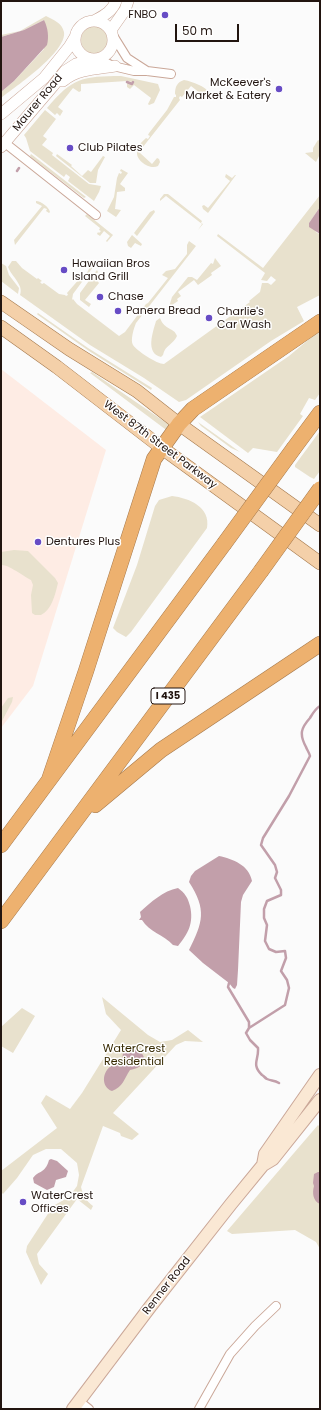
<!DOCTYPE html>
<style>
body{margin:0}
#map{position:relative;width:321px;height:1410px;overflow:hidden;background:#fbfbfb;font-family:Poppins,sans-serif}
canvas{display:block}
.frame{position:absolute;inset:0;border:2px solid #221510;pointer-events:none}
.scale{position:absolute;left:175px;top:24px;width:64px;height:18px;box-sizing:border-box;border:2px solid #221510;border-top:0;padding-left:5px;font-size:12px;line-height:14px;white-space:nowrap;color:#221510;-webkit-text-stroke:3px #fff;paint-order:stroke}
</style>
<div id="map">
<canvas width="321" height="1410"></canvas>
<div class="frame"></div>
<div class="scale">50 m</div>
</div>
<script>
const ctx = document.querySelector('canvas').getContext('2d');
ctx.lineJoin = 'round';
function fill(path, color) { ctx.fillStyle = color; ctx.fill(path, 'evenodd'); }
function trace(path, color, width, dash) { ctx.strokeStyle = color; ctx.lineWidth = width; ctx.lineCap = dash ? 'butt' : 'round'; ctx.setLineDash(dash || []); ctx.stroke(path); }
function label(font, color, halo, rows, align = 'center') {
  ctx.font = font + ' Poppins,sans-serif'; ctx.lineWidth = 3; ctx.setLineDash([]); ctx.textBaseline = 'middle'; ctx.strokeStyle = halo; ctx.fillStyle = color; for (const [text, x, y, turn = 0] of rows) {
    ctx.save(); ctx.translate(x, y); ctx.rotate((+turn || 0) * Math.PI / 180); ctx.textAlign = isNaN(turn) ? turn : align; if (halo) ctx.strokeText(text, 0, 0); ctx.fillText(text, 0, 0); ctx.restore();
  }
}
fill(new Path2D(`
 M1,369l105,81 -73,236 -32,42z`), '#feece4');
fill(new Path2D(`
 M46,16c8,4 16,7 18,16 3,20 -49,55 -63,66v-6l13,-11 30,-32v-29l-20,10 -23,7v-2l19,-4z
 M81 40a14 14 0 1 1 28 0a14 14 0 1 1-28 0Z
 M121,76l37,8 2,6 -6,13 -5,2 -1,-1 3,-6 -17,-13 -4,4 -3,-2v-4l5,2 2,-3 -2,-1v1l-5,-1 -46,3v7l-2,1 -6,-4 -15,19 5,4 -3,5 -3,-3 -2,2 -8,-7c25,-30 36,-32 74,-32z
 M184,80c10,2 20,6 26,13l-5,4 -14,-11 -9,11 -2,-1 -1,2 1,2 -41,52 13,12 5,-6 2,1 1,3 -2,4c-8,4 -22,-5 -21,-14 0,-6 5,-10 9,-14l2,1 2,-3 -2,-1 1,-2 18,-23 7,-13h2v-2l-1,-1c0,-7 2,-12 9,-14z
 M45,110l11,9 -13,17 4,3 -5,6 11,8 -1,2 37,29 12,2 -2,6 -5,9 -26,-20 2,-4 -4,-3 -2,3 -34,-26 -4,-13 -2,-3z
 M318,140l2,1v13l-4,8 -11,-9 8,-1v-4z
 M31,154l55,43 -2,1 -4,-3 -47,-36 -3,-3z
 M57,154l15,11 -1,1 11,10 6,-6 3,2 12,-16 2,1 -7,13 -2,13h-6l-34,-27z
 M121,169l7,4 -8,11 5,4v3l-8,1 -2,17 6,1 -5,7 -9,-6 7,-14 3,-19 2,-5 2,1 1,-2 -2,-1z
 M226,174l6,4 3,-3h1l-28,38 -5,-4 -1,-3 2,-1 4,3 22,-27 -5,-4z
 M164,194h4l34,27 -1,2 2,1 -5,6 4,-6 -36,-28 -6,5v-2z
 M320,195v12l-11,16 8,10 3,1v61l-23,12 7,14 -33,20 -85,59 -7,2 -35,-24 -54,-33 -70,-50c4,-10 -8,-18 -12,-28l4,-6h4l6,7 15,11 1,-1 4,3 -2,1 2,2 2,-1 15,11 6,1 1,1 2,-1 -1,-2 14,-16 4,-2 3,-4 5,-11h3v3l-23,31 -1,6 1,-1 4,5 42,32 6,-4 21,-28 2,-1 20,-25 -6,-3 4,-4 9,-2 12,-15v-9l2,-4 7,5 -60,77c-2,5 -6,17 -3,22 4,6 24,19 31,19l86,-62 -1,-1 11,-9 2,-9h6l3,2 5,-5 -5,-4 -4,5 -6,-1 4,-7 -48,-37 1,-2 45,34z
 M36,201c5,0 13,6 14,11l-1,1 -3,-2 1,-2 -3,-1 -29,37 -1,-5 28,-34 -6,-3z
 M154,210l1,2 -18,24 -3,-3 16,-21z
 M87,214l26,21 -6,7 -1,-1 4,-5 -6,-5 -4,5 -3,-2 1,-2 1,1 2,-2 -2,-1 1,-2 -15,-12z
 M132,235l10,9 -1,2 -6,-3 -4,5 -3,-2 -1,-4z
 M215,258l6,8 -10,7 1,2 -14,10 -4,-5 -16,12 3,4 -4,3 1,2 -9,6 3,-10 16,-20h4l5,3 14,-17 2,1z
 M1,263l5,3 3,9 10,13 -1,6 -17,-13z
 M97,270l1,2 -4,5 5,6 -14,17 6,4 -2,3 -9,-7v-7z
 M38,313l50,35 64,40 -1,2 -62,-39 -51,-36 -1,-1z
 M160,318c5,13 14,9 17,18 -4,9 -12,9 -14,19l-2,2c-16,-4 -8,-25 -5,-36z
 M320,330v63l-5,7 -6,-2 -9,16 3,2 -26,36 -24,-4 -5,5 -48,-36 89,-61z
 M92,372l79,54 -2,6 -79,-59z
 M198,422l42,30 -9,-4 -30,-22z
 M320,431v40l-6,8 -4,-2 -15,-10v-2z
 M172,496c17,2 39,11 35,32l-76,104 -5,5 -9,-5 -4,-4 24,-63 18,-59 4,-6z
 M14,550l14,1 27,27 3,5c-3,12 -6,26 -17,32h-6l-3,-2 -1,-18 2,-10 -2,-5c-8,-4 -23,-16 -30,-15v-13z
 M13,697l-1,5 -11,21v-15l7,-10z
 M102,997l46,38 12,7 12,-2 16,-10 15,12 -18,-1 -9,4 -63,68 26,21 -7,6 -11,-4 -1,-3 -17,-7 -22,61c2,8 5,14 12,19l-2,4 -14,-11 -40,55 2,10 9,10 -7,11 -15,-33 1,-6 26,-40 16,-9 8,-11 2,-11 -2,-12 -16,-14h-15l-13,6 -16,23 -14,16 -2,-2v-21l56,-43 -16,-25 5,-8 24,14 12,-16 39,-63 -15,-16z
 M22,1008l13,8 -22,37 -12,-7v-19z
 M318,1125l2,2v122l-4,-7 -21,-12 -63,4 -5,-3z`), '#e8e1cd');
fill(new Path2D(`
 M44,20c4,8 5,17 3,25l-33,36 -13,11v-55l23,-7z
 M320,207v27l-11,-7v-4z
 M219,856c14,3 30,9 33,25l-9,14 -2,7 -3,68 -1,15 -2,4 -2,-1 -4,-5 -26,-20 -14,-13c14,-28 18,-40 0,-68l2,-6 4,-5z
 M178,888c7,5 10,10 12,18 4,17 -2,28 -12,40l-5,-1c-9,-10 -24,-13 -31,-25h-3l2,-3 -1,-5c11,-10 23,-21 38,-24z
 M130,1048c15,1 19,15 7,20 -2,1 -4,1 -7,2 -6,9 -7,17 -18,21 -11,-4 -10,-19 -1,-25 3,-1 7,-2 10,-3 4,-9 -2,-10 9,-15z
 M51,1159l6,2 11,10 -2,6 -10,3 -2,7 -7,3 -13,-7 -1,-5c6,-8 12,-4 16,-18z
 M318,1172h2v32c-7,-3 -8,-11 -6,-18l-1,-3 1,-9z`), '#c29faa');
trace(new Path2D(`
 M127,82l5,2 1,-2
 M17,171l2,-3
 M229,983l-1,4 21,35v6l-3,5 4,7 8,8c1,12 -7,16 4,27 2,1 3,3 5,4 4,2 7,1 12,4
 M249,1028l36,-23 4,-17 -2,-8 -6,-9 5,-13 -1,-7 -9,1 -7,-3 -4,-8 2,-16 -3,-7v-9l3,-8 14,-6v-5l-6,-12 2,-6 -2,-7 -14,-20 2,-7 26,-42 21,-40c-1,-4 -3,-6 -4,-9 -7,-13 -5,-19 4,-29 3,-5 5,-9 10,-12`), '#c29faa', 2.5);
const minor = new Path2D(`
 M114,37l13,21 20,13
 M99,59l14,7 21,5h13l24,3
 M5,143l91,72
 M79,1401l10,8
 M199,1409l31,-55 25,-28 21,-20`);
const tertiary = new Path2D(`
 M75 40a19 19 0 1 1 38 0a19 19 0 1 1-38 0Z
 M94,21c9,-5 18,-9 22,-20
 M111,30l14,-20 3,-9
 M63,81c15,-12 33,-12 52,-15
 M1,114l43,-36 25,-31 6,-10
 M1,147l52,-61 12,-15 11,-7 20,-4`);
const secondary = new Path2D(`
 M263,1165l2,-11 55,-79
 M73,1409l77,-102 81,-103 32,-39 10,-6 47,-59`);
const primary = new Path2D(`
 M1,302l68,47 68,42 42,33 141,101
 M1,327l56,40 105,81 158,115`);
const motorway = new Path2D(`
 M294,448l26,-35
 M49,780l37,-109 68,-212 25,-35 14,-15 127,-87
 M95,805l66,-55 159,-106
 M1,845l223,-301
 M1,921l260,-350`);
trace(minor, '#caa798', 10);
trace(tertiary, '#caa798', 12);
trace(secondary, '#caa798', 14);
trace(primary, '#a67a4e', 14);
trace(motorway, '#a67a4e', 16);
trace(minor, '#fff', 8);
trace(tertiary, '#fff', 11);
trace(secondary, '#fae8d4', 12);
trace(primary, '#f4d0a9', 13);
trace(motorway, '#edb16f', 15);
const motorwayBridge = new Path2D(`
 M224,544l70,-96
 M261,571l59,-82`);
trace(motorwayBridge, '#a67a4e', 16, []);
trace(motorwayBridge, '#edb16f', 15);
for (const [x, y, r, color] of [
 [165,15,4,"#674cc5"],
 [279,89,4,"#674cc5"],
 [70,148,4,"#674cc5"],
 [64,270,4,"#674cc5"],
 [100,297,4,"#674cc5"],
 [118,311,4,"#674cc5"],
 [209,318,4,"#674cc5"],
 [38,542,4,"#674cc5"],
 [23,1202,4,"#674cc5"]
]) { const dot = new Path2D(); dot.arc(x, y, r, 0, 2 * Math.PI); ctx.fillStyle = color; ctx.fill(dot); trace(dot, '#fff', 1.5); }
for (const [x, y, w] of [
 [168,696,34]
]) { const box = new Path2D(); box.roundRect(x - w / 2, y - 8, w, 16, 3); ctx.fillStyle = '#fff'; ctx.fill(box); trace(box, '#221510', 1); }
label('bold 10px', '#221510', null, [
 ["I 435",168,696]
]);
label('11px', '#221510', '#fff', [
 ["FNBO",157,15,"right"],
 ["McKeever's",271,83,"right"],
 ["Market & Eatery",271,96,"right"],
 ["Club Pilates",78,148],
 ["Hawaiian Bros",72,264],
 ["Island Grill",72,277],
 ["Chase",108,297],
 ["Panera Bread",126,311],
 ["Charlie's",217,312],
 ["Car Wash",217,325],
 ["Dentures Plus",46,542],
 ["WaterCrest",31,1196],
 ["Offices",31,1209]
], 'left');
label('11px', '#221510', '#fff', [
 ["Maurer Road",38,103,-50],
 ["West 87th Street Parkway",160,445,37],
 ["Renner Road",167,1286,-52]
]);
label('11px', '#362900', '#fff', [
 ["WaterCrest",134,1049],
 ["Residential",134,1062]
]);
</script>
